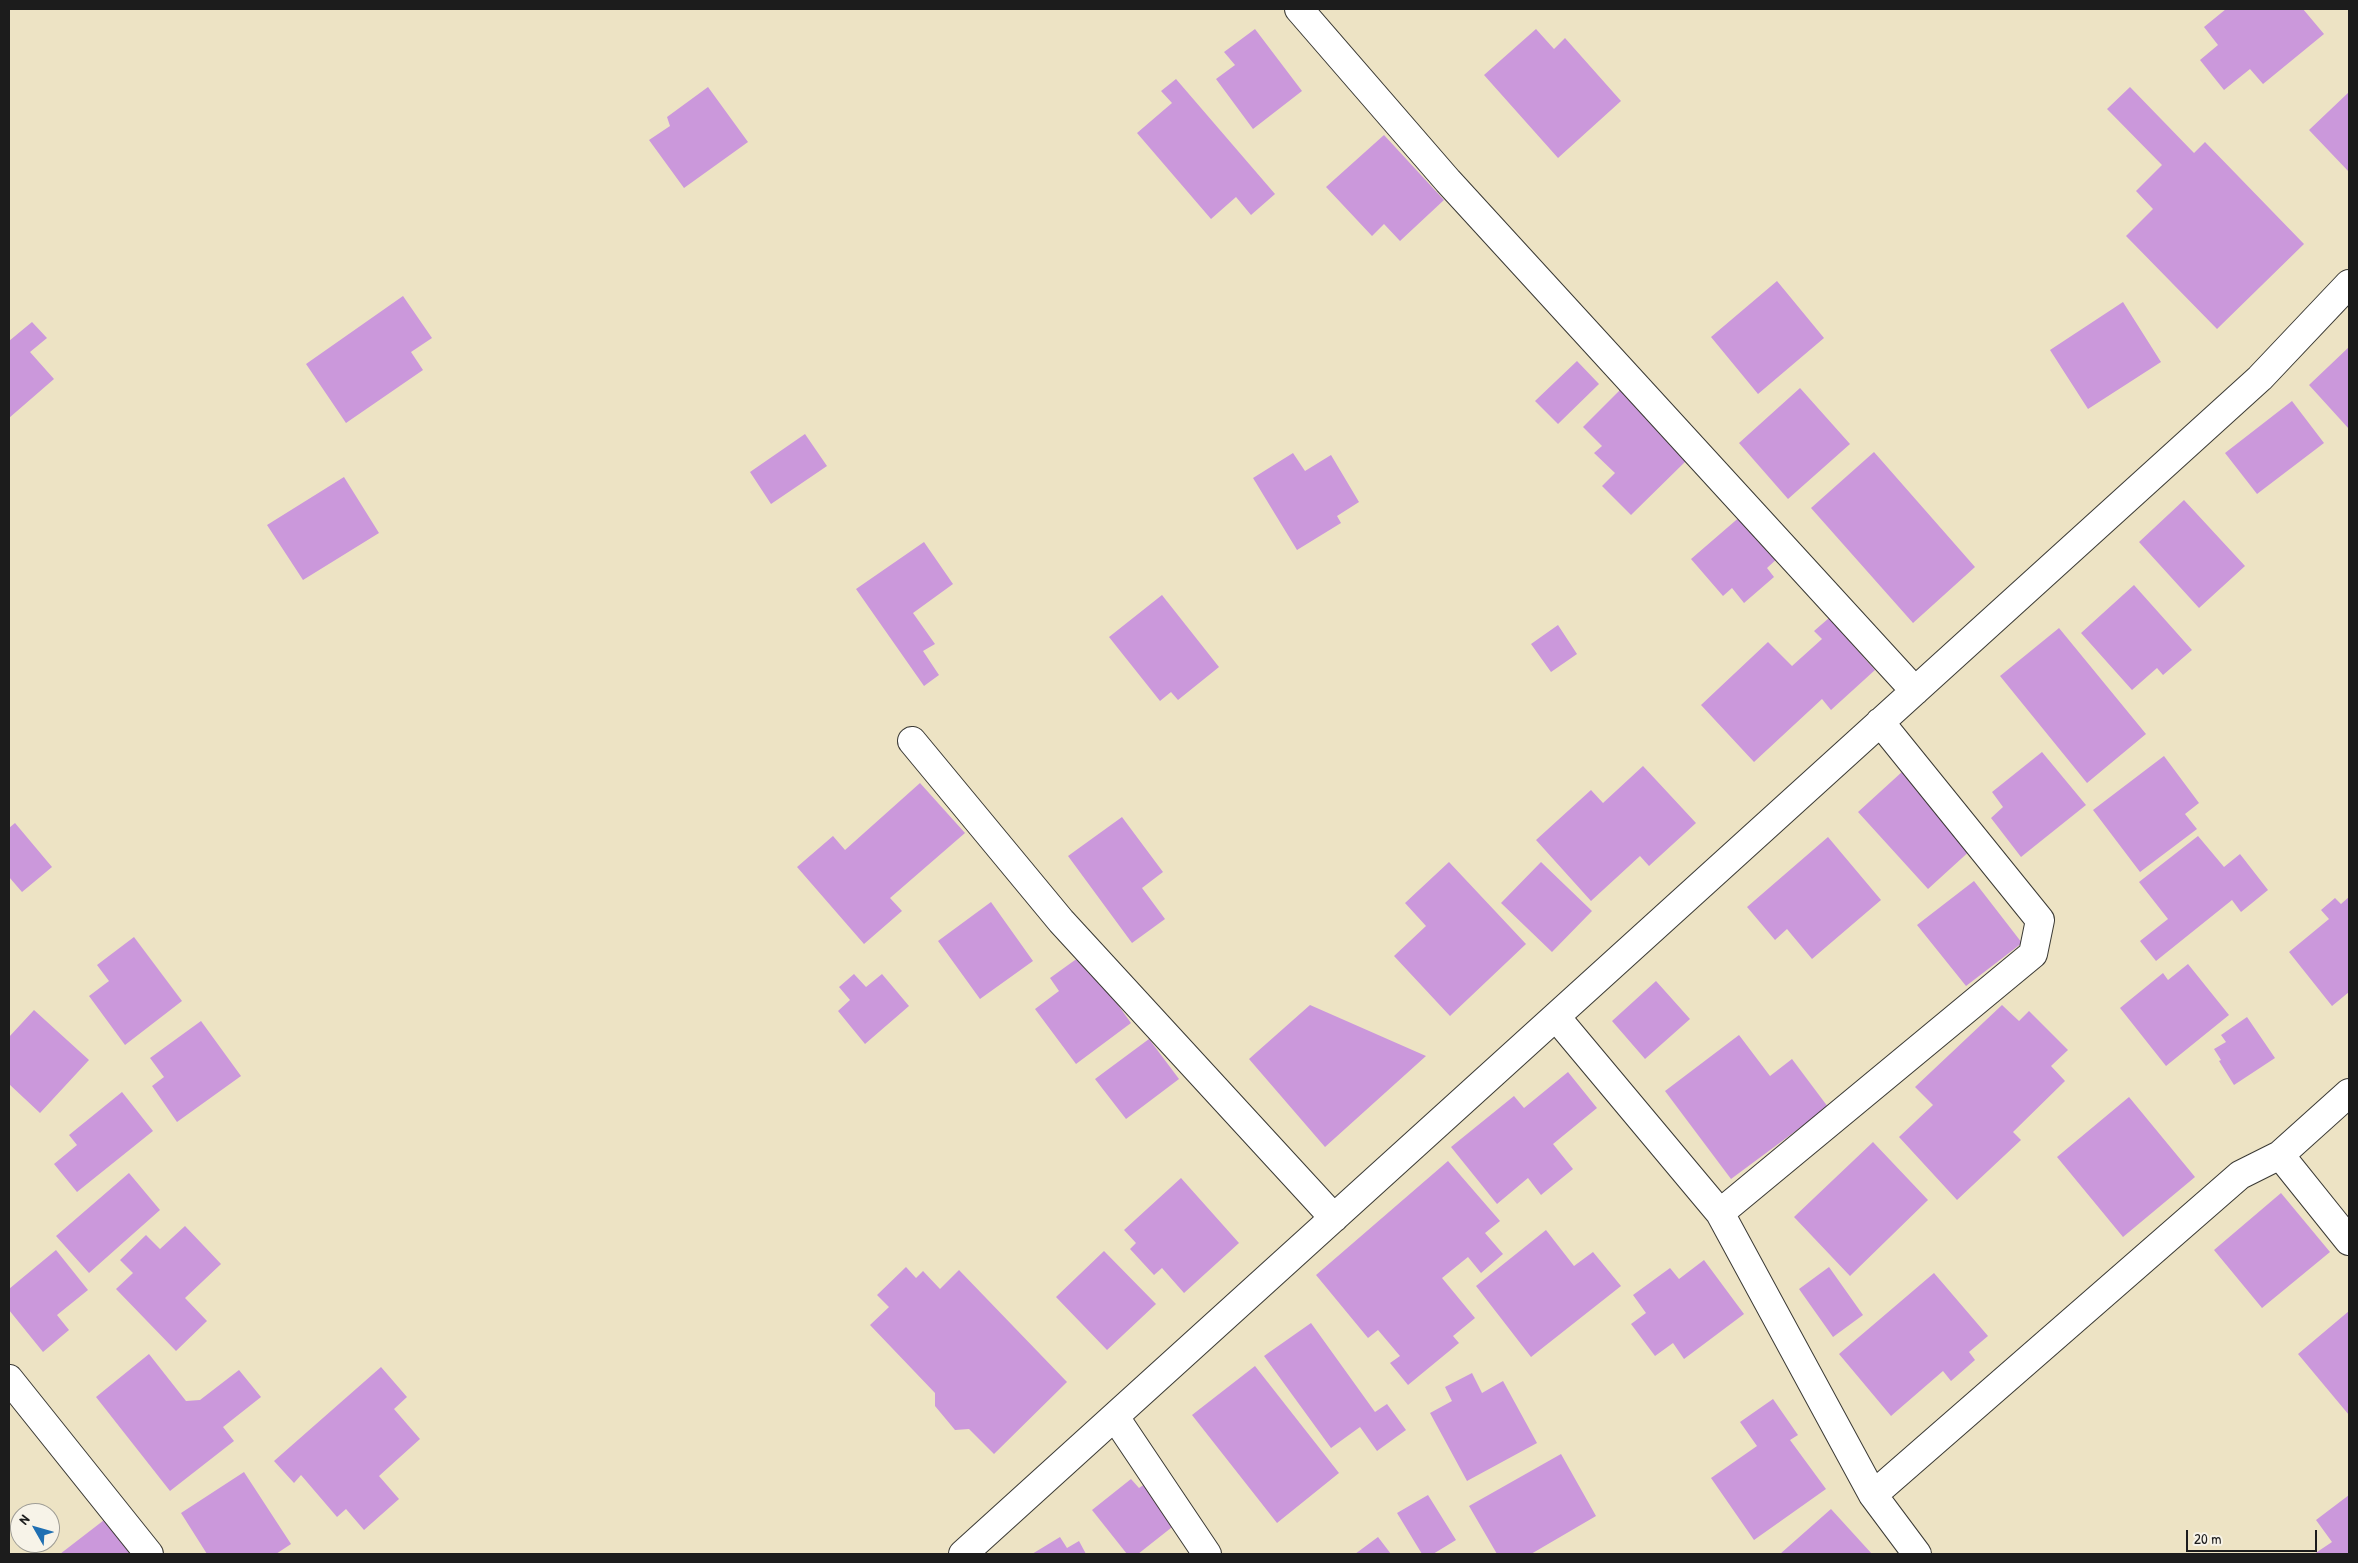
<!DOCTYPE html>
<style>
body{margin:0}
#map{position:relative;width:2358px;height:1563px;overflow:hidden;background:#ede3c4;font-family:"Patrick Hand",sans-serif}
canvas{display:block}
.frame{position:absolute;inset:0;border:10px solid #1c1c1c;pointer-events:none}
.north{position:absolute;left:10px;top:1503px;width:50px;height:50px;box-sizing:border-box;background:#f7f3e8;border:1px solid #9f9d96;border-radius:50%;rotate:308deg;font-size:14px;font-weight:700;line-height:20px;text-align:center;color:#1c1c1c}
.north::after{content:'';display:block;margin:auto;width:18px;height:22px;background:#1f6fb2;clip-path:polygon(50% 0,100% 100%,50% 72%,0 100%)}
.scale{position:absolute;left:2186px;top:1530px;width:131px;height:22px;box-sizing:border-box;border:2px solid #1c1c1c;border-top:0;padding-left:6px;font-size:15px;line-height:18px;white-space:nowrap;color:#1c1c1c;-webkit-text-stroke:4px #f7f3e8;paint-order:stroke}
</style>
<div id="map">
<canvas width="2358" height="1563"></canvas>
<div class="frame"></div>
<div class="north">N</div>
<div class="scale">20 m</div>
</div>
<script>
const ctx = document.querySelector('canvas').getContext('2d');
ctx.lineJoin = 'round';
function fill(path, color) { ctx.fillStyle = color; ctx.fill(path, 'evenodd'); }
function trace(path, color, width, dash) { ctx.strokeStyle = color; ctx.lineWidth = width; ctx.lineCap = dash ? 'butt' : 'round'; ctx.setLineDash(dash || []); ctx.stroke(path); }
fill(new Path2D(`
 M2226,9h77l21,25 -61,50 -13,-15 -26,21 -24,-30 18,-15 -14,-18z
 M1255,29l47,62 -49,38 -37,-50 19,-14 -11,-13z
 M1536,29l18,20 11,-11 56,63 -63,57 -74,-83z
 M1176,79l99,115 -24,21 -15,-18 -25,22 -74,-86 35,-30 -11,-12z
 M708,87l40,55 -64,46 -35,-48 21,-14 -3,-9z
 M2130,87l64,66 11,-11 99,102 -87,85 -91,-93 27,-27 -17,-18 26,-26 -55,-56z
 M2349,92v80l-40,-42z
 M1384,135l60,65 -44,41 -16,-17 -12,12 -46,-49z
 M1777,281l47,57 -66,56 -47,-57z
 M403,296l29,42 -21,14 12,18 -77,53 -40,-59z
 M2123,302l38,60 -73,47 -38,-59z
 M32,322l15,16 -17,14 24,27 -45,39v-77z
 M2349,347v82l-40,-44z
 M1577,361l22,23 -41,40 -23,-23z
 M1800,388l50,56 -62,55 -49,-56z
 M1620,390l68,69 -57,56 -29,-29 13,-13 -21,-20 8,-7 -19,-19z
 M2292,401l32,42 -67,51 -32,-41z
 M805,434l22,32 -56,38 -21,-32z
 M1874,452l101,115 -62,56 -102,-115z
 M1293,453l12,18 26,-16 28,47 -22,14 4,7 -44,27 -44,-72z
 M344,477l35,56 -76,47 -36,-55z
 M2184,500l61,66 -46,42 -60,-66z
 M1742,515l37,42 -12,11 7,9 -30,26 -12,-15 -9,8 -32,-37z
 M924,542l29,42 -40,29 22,31 -12,7 16,24 -15,11 -68,-97z
 M2134,585l58,65 -29,25 -6,-7 -25,22 -51,-57z
 M1162,595l57,72 -41,33 -7,-8 -11,9 -51,-64z
 M1829,618l46,52 -44,40 -9,-11 -68,63 -53,-57 67,-63 24,24 30,-27 -8,-8z
 M1558,625l19,29 -26,18 -20,-28z
 M2059,628l87,106 -59,49 -87,-107z
 M2042,752l44,53 -65,52 -30,-39 12,-11 -11,-15z
 M2164,756l35,47 -14,11 12,15 -57,43 -47,-62z
 M1643,766l53,57 -47,43 -9,-10 -49,45 -55,-61 55,-50 12,13z
 M1903,771l70,77 -45,41 -70,-77z
 M920,783l45,50 -75,65 12,13 -38,33 -67,-77 36,-31 12,14z
 M1122,817l41,55 -21,16 23,31 -33,24 -64,-87z
 M15,823l37,44 -30,25 -13,-15v-49z
 M2198,836l26,31 16,-13 28,36 -27,22 -9,-12 -76,61 -16,-20 28,-22 -29,-37z
 M1828,837l53,63 -69,59 -25,-30 -12,11 -28,-33z
 M1449,862l77,82 -76,72 -56,-60 32,-30 -21,-23z
 M1541,862l51,49 -40,41 -51,-49z
 M1974,881l48,62 -56,43 -49,-61z
 M2349,897v95l-17,14 -43,-54 40,-33 -8,-9 14,-12 6,6z
 M991,902l42,59 -53,38 -42,-58z
 M134,937l48,64 -57,44 -36,-49 20,-15 -12,-16z
 M1082,955l49,68 -55,41 -41,-55 24,-18 -9,-13z
 M2188,964l41,51 -63,51 -46,-58 43,-35 5,7z
 M854,974l12,13 16,-13 27,32 -44,38 -27,-33 12,-11 -11,-13z
 M1656,981l34,38 -45,40 -33,-38z
 M1310,1005l116,51 -101,91 -76,-88z
 M2002,1005l17,16 10,-10 39,39 -17,16 14,15 -52,51 8,8 -64,60 -58,-63 34,-32 -18,-18z
 M34,1010l55,50 -49,53 -31,-29v-47z
 M2247,1017l28,41 -41,27 -15,-24 2,-1 -7,-11 12,-7 -5,-7z
 M201,1021l40,55 -64,46 -25,-36 12,-9 -14,-19z
 M1739,1035l31,41 22,-17 36,48 -97,72 -66,-88z
 M1149,1039l30,40 -53,40 -31,-40z
 M1568,1072l29,36 -44,36 20,25 -32,26 -13,-17 -31,26 -46,-57 63,-51 10,12z
 M122,1092l31,39 -76,61 -23,-28 23,-19 -8,-10z
 M2129,1097l66,80 -72,60 -66,-80z
 M1873,1142l55,58 -78,76 -56,-59z
 M1448,1161l52,60 -15,12 18,21 -22,19 -13,-16 -26,21 33,40 -22,18 6,7 -51,42 -18,-22 10,-7 -22,-26 -10,8 -52,-63z
 M129,1173l31,37 -71,63 -33,-37z
 M1181,1178l58,65 -55,50 -22,-25 -8,7 -24,-26 6,-6 -12,-13z
 M2281,1193l49,59 -68,56 -48,-58z
 M185,1226l36,38 -36,34 22,23 -31,30 -60,-62 17,-16 -13,-13 26,-25 14,14z
 M1546,1230l28,36 19,-14 28,34 -90,71 -55,-71z
 M56,1250l32,40 -31,25 12,15 -26,22 -34,-42v-21z
 M1104,1251l52,53 -49,46 -51,-53z
 M1704,1260l40,54 -60,45 -11,-16 -18,13 -24,-32 15,-11 -13,-18 37,-27 9,11z
 M906,1267l10,11 7,-7 17,18 19,-19 108,112 -73,72 -25,-25 -14,1 -20,-24v-13l-65,-68 19,-18 -12,-12z
 M1829,1267l34,48 -30,22 -34,-48z
 M1934,1273l54,63 -19,16 6,8 -24,21 -8,-10 -52,45 -52,-62z
 M2349,1311v104l-51,-61z
 M1311,1323l64,89 12,-8 19,26 -29,21 -17,-24 -29,21 -67,-92z
 M149,1354l37,47 14,-1 39,-30 22,27 -38,30 11,14 -64,50 -74,-94z
 M1255,1366l84,107 -62,50 -85,-108z
 M381,1367l26,30 -13,12 26,30 -41,37 20,23 -35,31 -18,-21 -9,8 -36,-42 -7,8 -20,-22z
 M1472,1373l10,20 21,-12 34,62 -70,38 -37,-68 22,-12 -7,-14z
 M1773,1399l25,36 -8,5 36,49 -72,51 -43,-62 46,-32 -17,-24z
 M1561,1454l35,62 -65,38h-34l-28,-48z
 M244,1472l47,72 -15,10h-69l-26,-41z
 M1131,1479l8,9 6,-4 31,40 -38,30h-11l-35,-44z
 M1428,1495l28,45 -23,14h-11l-25,-41z
 M2349,1495v59h-35l18,-12 -16,-22z
 M1831,1509l41,45h-92z
 M108,1517l28,37h-76z
 M1060,1537l7,11 12,-7 7,13h-54z
 M1378,1537l13,17h-36z`), '#cb98db');
const minor = new Path2D(`
 M1299,9l149,172 467,510
 M912,741l149,180 273,297
 M1556,1017l164,196 153,282 44,59
 M2280,1155l69,86
 M1720,1213l313,-259 7,-34 -160,-198
 M9,1379l140,175
 M1115,1417l92,137
 M1873,1495l367,-320 40,-20 69,-62
 M963,1554l1297,-1176 89,-94`);
trace(minor, '#3b3a35', 30);
trace(minor, '#fff', 28);
</script>
